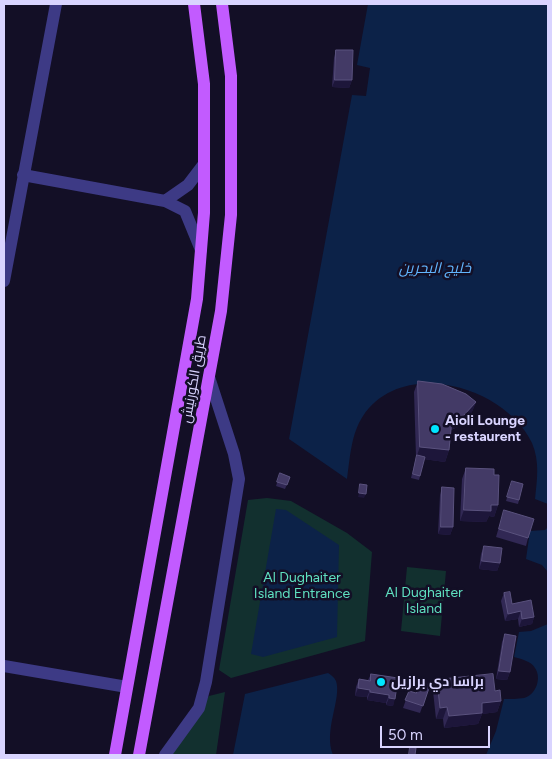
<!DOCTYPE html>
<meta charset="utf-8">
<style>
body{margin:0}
#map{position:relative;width:552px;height:759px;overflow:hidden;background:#130f26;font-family:Figtree,sans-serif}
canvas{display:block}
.frame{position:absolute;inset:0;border:5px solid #d9d4ff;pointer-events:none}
.scale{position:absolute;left:380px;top:726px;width:110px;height:22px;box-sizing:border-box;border:2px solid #d9d4ff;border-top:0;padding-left:6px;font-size:15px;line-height:18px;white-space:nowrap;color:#d9d4ff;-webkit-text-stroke:4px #130f26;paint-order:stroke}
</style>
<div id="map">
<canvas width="552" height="759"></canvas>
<div class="frame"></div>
<div class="scale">50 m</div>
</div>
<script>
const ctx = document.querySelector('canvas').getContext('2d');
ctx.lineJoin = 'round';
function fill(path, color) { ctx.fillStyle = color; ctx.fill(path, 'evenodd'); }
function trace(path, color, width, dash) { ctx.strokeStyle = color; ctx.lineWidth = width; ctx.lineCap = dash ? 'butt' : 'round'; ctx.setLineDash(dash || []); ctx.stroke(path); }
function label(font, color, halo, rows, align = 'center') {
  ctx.font = font + ' Figtree,Cairo,sans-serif'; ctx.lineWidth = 5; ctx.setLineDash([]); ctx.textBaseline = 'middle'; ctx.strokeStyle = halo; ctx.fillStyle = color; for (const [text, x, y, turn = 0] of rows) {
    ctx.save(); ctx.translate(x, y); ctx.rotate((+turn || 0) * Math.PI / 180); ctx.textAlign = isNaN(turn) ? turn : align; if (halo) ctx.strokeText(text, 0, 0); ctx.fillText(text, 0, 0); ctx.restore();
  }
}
fill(new Path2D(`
 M267,498l24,3 56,32 25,19 -7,89 -134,37 -12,-8 29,-170z
 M407,567l39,4 -6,65 -39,-5z
 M225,692l-9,63h-48l41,-59z`), '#12302f');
fill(new Path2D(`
 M368,4h180v500l-13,-5c2,-19 5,-37 -3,-56 -27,-57 -130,-86 -169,-27 -12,18 -13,42 -16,63l-58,-40 63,-344 14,1 4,-28 -13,-3z
 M276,509l10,1 53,35 -2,92 -74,20 -12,-3z
 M548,527v45l-6,-7 -16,-6 4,-28 15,-1z
 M548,624v131h-62l10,-24 8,-32c6,0 14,0 20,-1 12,-3 18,-20 11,-30 -4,-7 -14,-9 -21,-11l5,-25 12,-1z
 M328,673c3,2 6,4 8,8 6,18 -13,49 -3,74h-100l12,-61z`), '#0c2248');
trace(new Path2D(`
 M23,175l142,26 20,10 16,39
 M165,201l23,-16 16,-21
 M4,281l52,-277
 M4,666l123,21
 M165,755l34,-47 7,-26 33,-203 -5,-25 -25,-77`), '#3d3a85', 12);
trace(new Path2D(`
 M115,755l82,-456 7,-86v-129l-10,-80
 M139,755l82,-444 10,-96v-139l-9,-72`), '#c25bff', 12);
fill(new Path2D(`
 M336,50l16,30 -3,8 -17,-1 2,-29z
 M418,381l58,21 -5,12 -11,12 -9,4 -2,20 -4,12 -21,-3 -5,21 -8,-2 5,-21 -2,-65z
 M466,468l28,7 4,30 -4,12 -5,-1 -3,6 -26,-1 2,-42z
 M280,473l10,4 -5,12 -9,-3z
 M512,481l7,19 -1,4 -12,-3z
 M442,487l11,40 -3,8 -12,-1 2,-39z
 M504,510l24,28 -2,8 -30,-9z
 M484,546l16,17 -3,8 -18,-2 2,-15z
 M504,593l8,11 22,13 -2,7 -13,3 -1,-8 -13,2 -4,-20z
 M505,634l5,38 -3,8 -11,-1 6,-37z
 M371,674l27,4 -5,28 -7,-1v-2l-19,-3v-3l-12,-1 1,-9 3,-8 9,1z
 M437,680l58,11 6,10 -4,11 -15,2 -4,10 -34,4 -1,-9h-7l-3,-28z
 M430,685l-10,28 -17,-5 6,-17 7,2z`), '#312854');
fill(new Path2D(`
 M335,80h17l-3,8 -17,-1z
 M476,402l-5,12 -11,12 -12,5 4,-12z
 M420,447l29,3 -4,12 -29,-4z
 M359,493l7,1 -2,4 -6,-1z
 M491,505h7l-4,12 -5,-1 -3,6 -26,-1 4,-11z
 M441,527h12l-3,8 -12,-1z
 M482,561l18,2 -3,8 -18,-2z
 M521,611l-3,8 -13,2 3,-7z
 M534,617l-2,7 -13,3 3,-8z
 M499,671l11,1 -3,8 -11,-1z
 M358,688l12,2 -3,7 -12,-1z
 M370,692l19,3 -3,8 -19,-3z
 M389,698l6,1 -2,7 -7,-1z
 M501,701l-4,11 -15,2 -4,10 -34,4 5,-12 33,-13z
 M447,707l-4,12h-7l4,-11z`), '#1d163a');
const building = new Path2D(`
 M336,50h17l-1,30h-17z
 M418,381l24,3 24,10 10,8 -12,13 -12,4 -3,31 -29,-3z
 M417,455l8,2 -5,19 -7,-2z
 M466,468l28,1v6h5l-1,30h-7v6l-27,-1z
 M280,473l10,4 -3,8 -10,-3z
 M512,481l11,3 -4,16 -12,-3z
 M360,484l7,1 -1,9 -7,-1z
 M442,487l12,1 -1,39h-12z
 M504,510l30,9 -6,19 -29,-9z
 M484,546l18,2 -2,15 -18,-2z
 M510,592l2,12 19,-4 3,17 -12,2 -1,-8 -13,3 -4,-21z
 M505,634l11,2 -6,36 -11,-1z
 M371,674l27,4 -3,21 -6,-1v-3l-19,-3v-2l-12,-2 1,-9 11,2z
 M493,674l2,17 5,-1 1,11 -19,2v10l-33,3 -2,-9 -7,1 -3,-28z
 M420,682l10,3 -7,21 -18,-6 4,-9 7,2z
 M410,747l6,1 -1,7h-6z`);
fill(building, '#433a66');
trace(building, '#5a527e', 1);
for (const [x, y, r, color] of [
 [435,429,5,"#00e5ff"],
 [381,682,5,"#00e5ff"]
]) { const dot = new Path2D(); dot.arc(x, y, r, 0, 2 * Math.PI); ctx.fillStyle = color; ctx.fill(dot); trace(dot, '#130f26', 2); }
label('14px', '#d9d4ff', '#130f26', [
 ["طريق الكورنيش",194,379,-80]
]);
label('bold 14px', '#d9d4ff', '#130f26', [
 ["Aioli Lounge",445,421],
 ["- restaurent",445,437],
 ["براسا دي برازيل",391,682]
], 'left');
label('14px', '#5fe0c0', '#130f26', [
 ["Al Dughaiter",302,578],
 ["Island Entrance",302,594],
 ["Al Dughaiter",424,593],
 ["Island",424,609]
]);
label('italic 15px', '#62b6ff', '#130f26', [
 ["خليج البحرين",435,269]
]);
</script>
